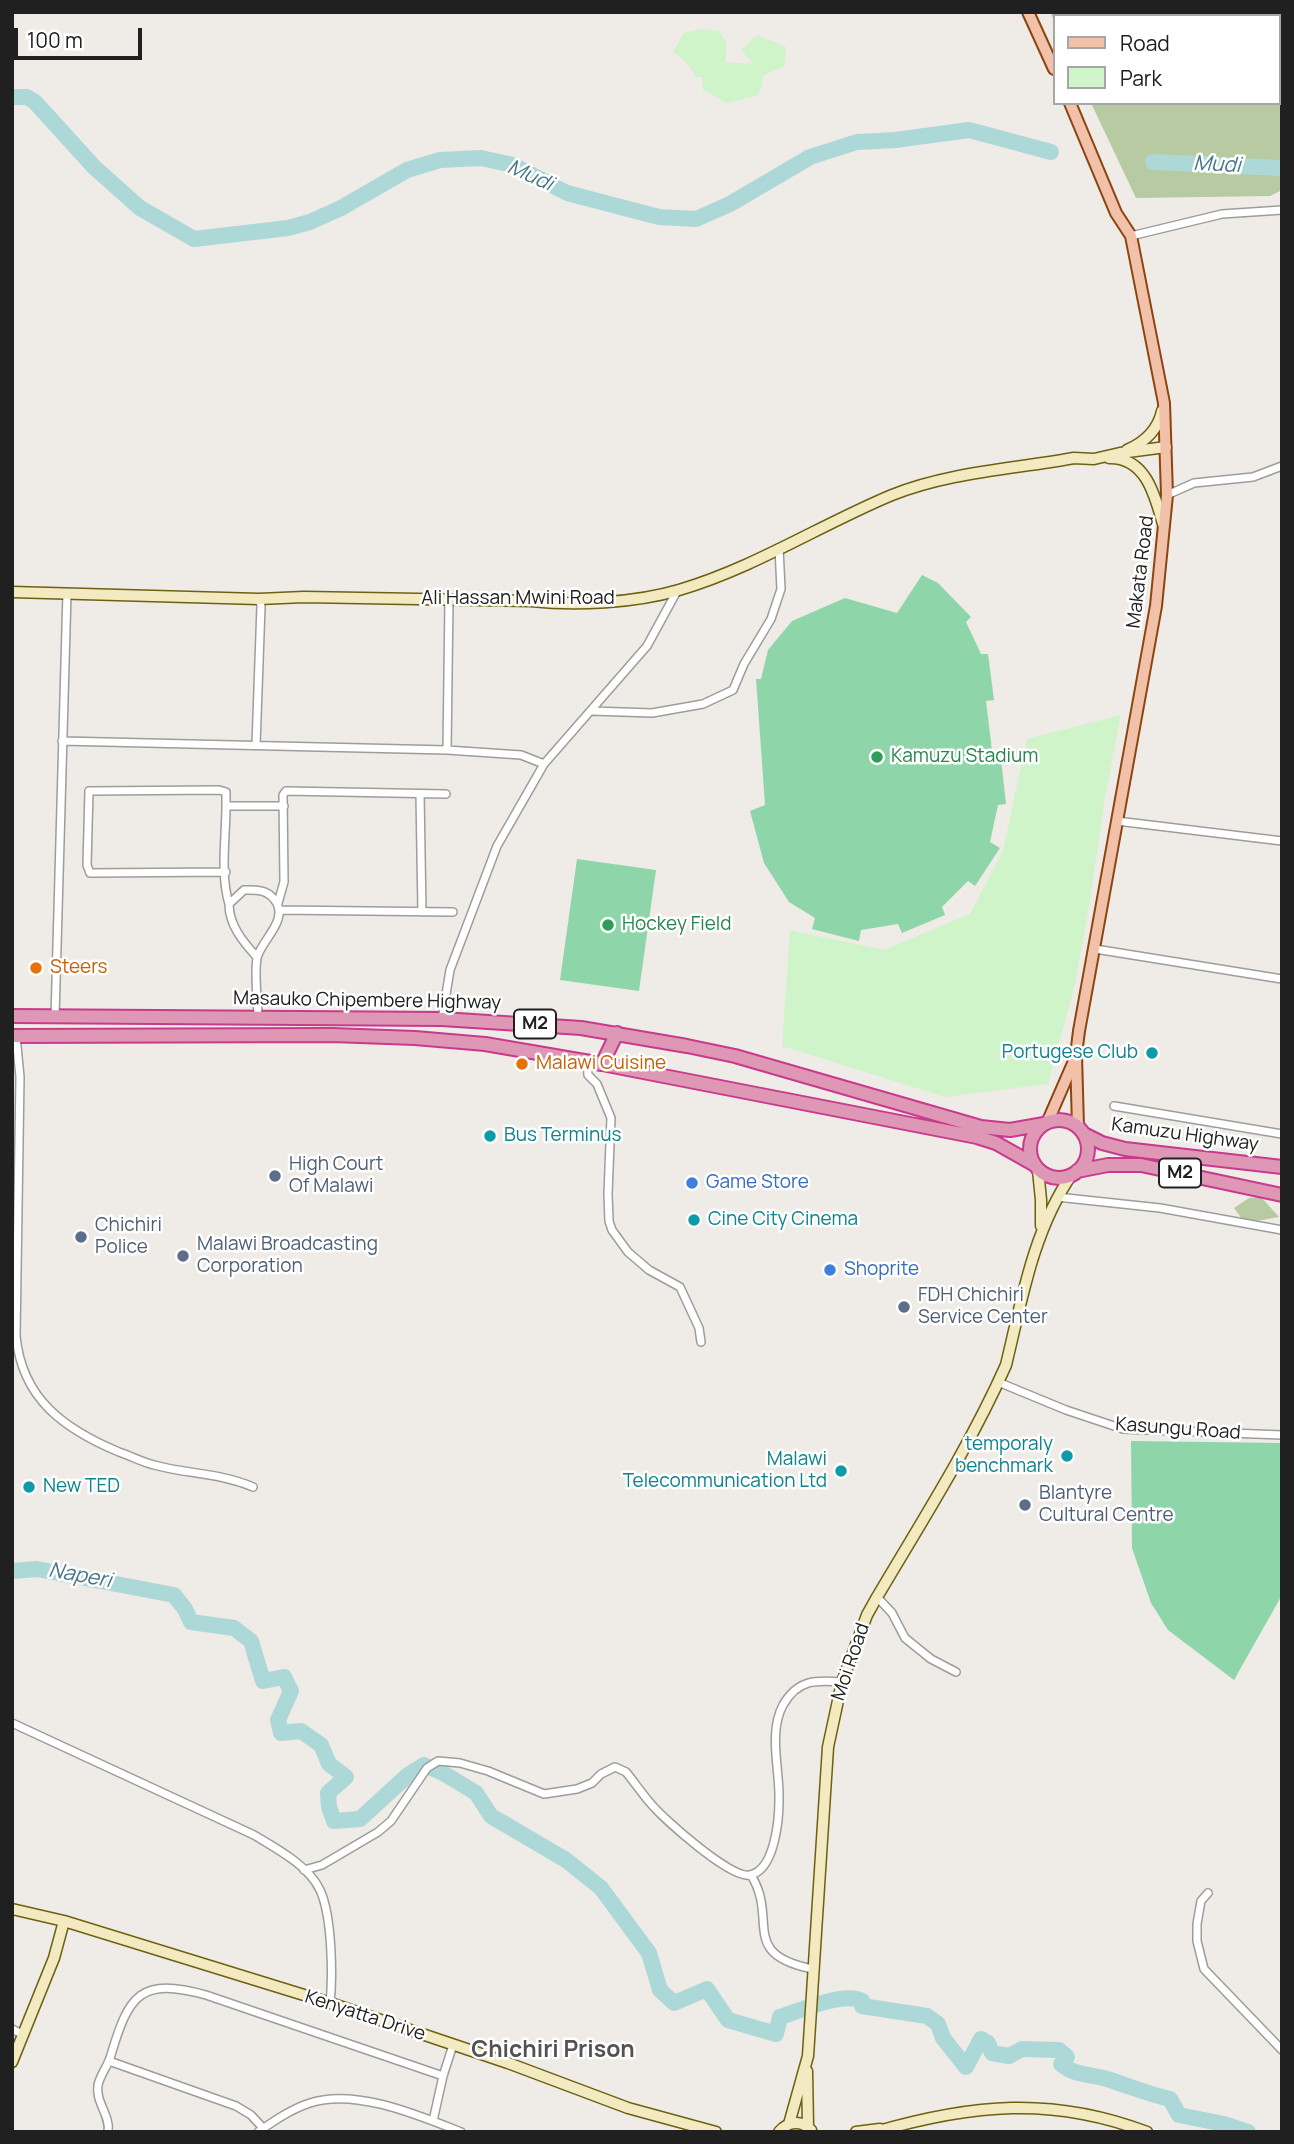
<!DOCTYPE html>
<style>
body{margin:0}
#map{position:relative;width:1294px;height:2144px;overflow:hidden;background:#efebe7;font-family:Manrope,sans-serif}
canvas{display:block}
.frame{position:absolute;inset:0;border:14px solid #202020;pointer-events:none}
.legend{position:absolute;left:1053px;top:14px;width:228px;height:91px;box-sizing:border-box;background:#fff;border:2px solid #a6a6a6;margin:0;padding:9px 12px;list-style:none;font-size:21px;color:#202020}
.legend li{display:flex;align-items:center;gap:14px;height:35px}
.legend b{width:35px;border:2px solid #a6a6a6}
.scale{position:absolute;left:14px;top:28px;width:128px;height:32px;box-sizing:border-box;border:4px solid #202020;border-top:0;padding-left:9px;font-size:21px;line-height:24px;white-space:nowrap;color:#202020;-webkit-text-stroke:5px #fff;paint-order:stroke}
</style>
<div id="map">
<canvas width="1294" height="2144"></canvas>
<div class="frame"></div>
<ul class="legend">
<li><b style="height:9px;background:#f2c1aa"></b>Road</li>
<li><b style="height:19px;background:#d0f4ca"></b>Park</li>
</ul>
<div class="scale">100 m</div>
</div>
<script>
const ctx = document.querySelector('canvas').getContext('2d');
ctx.lineJoin = 'round';
function fill(path, color) { ctx.fillStyle = color; ctx.fill(path, 'evenodd'); }
function trace(path, color, width, dash) { ctx.strokeStyle = color; ctx.lineWidth = width; ctx.lineCap = dash ? 'butt' : 'round'; ctx.setLineDash(dash || []); ctx.stroke(path); }
function label(font, color, halo, rows, align = 'center') {
  ctx.font = font + ' Manrope,sans-serif'; ctx.lineWidth = 5; ctx.setLineDash([]); ctx.textBaseline = 'middle'; ctx.strokeStyle = halo; ctx.fillStyle = color; for (const [text, x, y, turn = 0] of rows) {
    ctx.save(); ctx.translate(x, y); ctx.rotate((+turn || 0) * Math.PI / 180); ctx.textAlign = isNaN(turn) ? turn : align; if (halo) ctx.strokeText(text, 0, 0); ctx.fillText(text, 0, 0); ctx.restore();
  }
}
fill(new Path2D(`
 M1050,12h232v178l-12,6 -134,2 -45,-95h187v-87h-224v5z
 M1261,1197l18,20 -34,6 -11,-15 15,-10z`), '#b7caa1');
fill(new Path2D(`
 M702,29l17,2 7,10v21l28,2 -13,-14 16,-15 29,12 -2,19 -20,9 -5,20 -32,8 -24,-13 -1,-13h-6l-8,-13 -15,-12 11,-19z
 M1121,715l-16,82 -15,103 -15,84 -27,100 -103,13 -163,-51 8,-116 94,20 86,-36 33,-64 24,-111z`), '#d0f4ca');
fill(new Path2D(`
 M922,575l16,8 33,34 -5,5 15,32h7l6,46 -8,1 7,58h8l5,45 -8,1 -8,37 10,6 -25,38 -7,-5 -26,26 3,8 -43,18 -4,-9 -37,6 -2,11 -47,-12 3,-11 -26,-16 -25,-39 -14,-52 15,-6 -9,-126h5l7,-29 24,-29 53,-23 52,15z
 M577,859l79,11 -17,121 -79,-11z
 M1131,1441l151,2v152l-48,85 -66,-50 -17,-27 -19,-55z`), '#8ed6a9');
trace(new Path2D(`
 M12,97h15l8,5 59,65 46,41 54,31 94,-11 22,-6 31,-14 66,-38 33,-10 41,-2 32,7 54,28 92,24 37,2 34,-15 80,-47 47,-15 38,-2 74,-10 82,22
 M1153,162l129,6
 M12,1571l25,-2 137,26 11,14 6,13 43,6 17,13 12,40 21,-4 7,14 -13,29 3,13 20,-2 20,14 8,19 17,13 -18,16 1,14 5,14 26,-2 48,-44 16,-10 19,8 33,20 15,23 75,44 35,28 48,65 11,37 14,13 33,-14 21,31 48,14 4,-17c19,-6 65,-26 82,-16v5l65,10 11,8 5,14 23,29 15,-28 7,4 4,10 17,3 13,-7 37,1 8,7 -6,7c14,12 30,10 46,15 22,7 41,15 63,20l9,16 45,9 24,8`), '#add8d8', 16);
const street = new Path2D(`
 M1131,236l91,-22 60,-4
 M1167,495l27,-12 59,-6 29,-11
 M592,711l60,2 51,-9 30,-14 11,-26 27,-45 10,-30 -2,-41
 M62,741l385,9 74,5 23,9
 M256,745l5,-139 -2,-7
 M447,750l2,-150
 M420,794l2,118
 M226,806h58
 M1117,821l165,20
 M226,872l-136,1 -3,-8 2,-74 130,-1 7,2v14c0,31 -6,68 3,98
 M278,903l6,-21 -1,-87 3,-4 160,3
 M279,910l174,2
 M1095,949l187,30
 M257,957c-14,-15 -28,-32 -28,-53l15,-14c12,0 22,-1 30,9 17,20 -13,41 -17,59 -3,17 1,43 1,61
 M55,1017l12,-424
 M442,1019l8,-49 47,-124 47,-82 103,-118 30,-55
 M16,1036l4,41 -4,259c6,63 48,93 103,116 12,4 23,10 35,13 33,9 67,8 99,22
 M587,1061l1,14 9,9 14,34 -3,76 1,27 3,9 16,22 21,18 31,17 19,41 2,14
 M1114,1106l168,28
 M1057,1197l103,11 122,22
 M998,1382l68,28 57,19 159,6
 M877,1597l15,16 13,25 26,21 25,13
 M12,1723l242,112c23,14 54,30 66,55 12,26 13,85 10,113
 M304,1870l18,-5 56,-33 13,-11 36,-53 11,-7 22,2 28,8 56,23 33,-5 15,-6 9,-9 14,-7 11,5c9,11 17,23 26,33 14,16 79,74 98,70 25,-5 29,-56 29,-75 1,-30 -11,-67 4,-95 15,-26 33,-25 59,-23
 M751,1875c28,45 -13,79 62,94
 M1208,1893l-7,8 -4,23v17l7,28 78,81
 M12,2029l12,6
 M109,2061l127,45 15,9 12,13
 M433,2121l10,-45 10,-31
 M108,2132c3,-16 -13,-30 -10,-47 2,-10 10,-19 13,-30 18,-61 30,-78 95,-60l237,81
 M258,2132c16,-11 33,-23 52,-29 45,-15 108,12 151,29`);
const secondary = new Path2D(`
 M1127,450c18,-8 31,-20 35,-39
 M1109,458c37,-1 46,38 54,66
 M12,592l247,7 45,-2 227,4c44,5 104,2 148,-11 75,-22 141,-65 213,-95 57,-23 122,-26 182,-37l20,1 26,-6 46,-6
 M1038,1170l3,30v26
 M12,1909l52,12 266,82 178,60 120,45 88,24
 M12,2062l42,-104 10,-37
 M807,2071l1,56
 M789,2124l19,-68 20,-309 14,-65 25,-67 10,-18c45,-76 93,-151 129,-232 16,-66 27,-134 66,-191
 M779,2132c9,-11 22,-12 32,-2
 M856,2132l24,-3
 M875,2132c97,-28 177,-36 272,0`);
const primary = new Path2D(`
 M1028,12l26,57
 M1070,103l46,110 15,23 33,167 3,92 -11,111 -77,425 -3,24 2,72
 M1047,1123l27,-62`);
const highway = new Path2D(`
 M12,1016l430,3 139,9 106,18 48,10 246,71 29,3 34,-6
 M12,1036l320,-1 83,3 70,6 117,20 375,73 19,6 39,22
 M602,1064l15,-31
 M1030 1149a29 29 0 1 1 58 0a29 29 0 1 1-58 0Z
 M1084,1134l18,9 23,6 157,18
 M1077,1171l31,-6h33l141,30`);
trace(street, '#9d9d9d', 10);
trace(secondary, '#6d6111', 13);
trace(primary, '#8c4510', 14);
trace(highway, '#c9398d', 16);
trace(street, '#fff', 7);
trace(secondary, '#f3eac2', 10);
trace(primary, '#f2c1aa', 10);
trace(highway, '#de98b6', 12);
for (const [x, y, r, color] of [
 [877,757,7,"#2e9e5b"],
 [608,925,7,"#2e9e5b"],
 [36,968,7,"#e8710a"],
 [1152,1053,7,"#0f9aa8"],
 [522,1064,7,"#e8710a"],
 [490,1136,7,"#0f9aa8"],
 [275,1176,7,"#5c6f8a"],
 [692,1183,7,"#3f7fe0"],
 [694,1220,7,"#0f9aa8"],
 [81,1237,7,"#5c6f8a"],
 [183,1256,7,"#5c6f8a"],
 [830,1270,7,"#3f7fe0"],
 [904,1307,7,"#5c6f8a"],
 [1067,1456,7,"#0f9aa8"],
 [841,1471,7,"#0f9aa8"],
 [29,1487,7,"#0f9aa8"],
 [1025,1505,7,"#5c6f8a"]
]) { const dot = new Path2D(); dot.arc(x, y, r, 0, 2 * Math.PI); ctx.fillStyle = color; ctx.fill(dot); trace(dot, '#fff', 2.5); }
for (const [x, y, w] of [
 [535,1024,42],
 [1180,1173,42]
]) { const box = new Path2D(); box.roundRect(x - w / 2, y - 14.5, w, 29, 5); ctx.fillStyle = '#fff'; ctx.fill(box); trace(box, '#202020', 2); }
label('bold 18px', '#202020', null, [
 ["M2",535,1024],
 ["M2",1180,1173]
]);
label('19px', '#202020', '#fff', [
 ["Makata Road",1141,572,-83],
 ["Ali Hassan Mwini Road",518,599],
 ["Masauko Chipembere Highway",367,1001,1],
 ["Kamuzu Highway",1185,1135,8],
 ["Kasungu Road",1178,1429,4],
 ["Moi Road",851,1662,-71],
 ["Kenyatta Drive",365,2016,18]
]);
label('19px', '#27864d', '#fff', [
 ["Kamuzu Stadium",891,757],
 ["Hockey Field",622,925]
], 'left');
label('19px', '#c56008', '#fff', [
 ["Steers",50,968],
 ["Malawi Cuisine",536,1064]
], 'left');
label('19px', '#0d838f', '#fff', [
 ["Portugese Club",1138,1053],
 ["Bus Terminus",504,1136,"left"],
 ["Cine City Cinema",708,1220,"left"],
 ["temporaly",1053,1445],
 ["benchmark",1053,1467],
 ["Malawi",827,1460],
 ["Telecommunication Ltd",827,1482],
 ["New TED",43,1487,"left"]
], 'right');
label('19px', '#4e5e75', '#fff', [
 ["High Court",289,1165],
 ["Of Malawi",289,1187],
 ["Chichiri",95,1226],
 ["Police",95,1248],
 ["Malawi Broadcasting",197,1245],
 ["Corporation",197,1267],
 ["FDH Chichiri",918,1296],
 ["Service Center",918,1318],
 ["Blantyre",1039,1494],
 ["Cultural Centre",1039,1516]
], 'left');
label('19px', '#366cbe', '#fff', [
 ["Game Store",706,1183],
 ["Shoprite",844,1270]
], 'left');
label('italic 21px', '#487788', '#fff', [
 ["Mudi",1217,165,3],
 ["Mudi",530,176,24],
 ["Naperi",80,1576,10]
]);
label('bold 23px', '#535353', '#fff', [
 ["Chichiri Prison",553,2051]
]);
</script>
